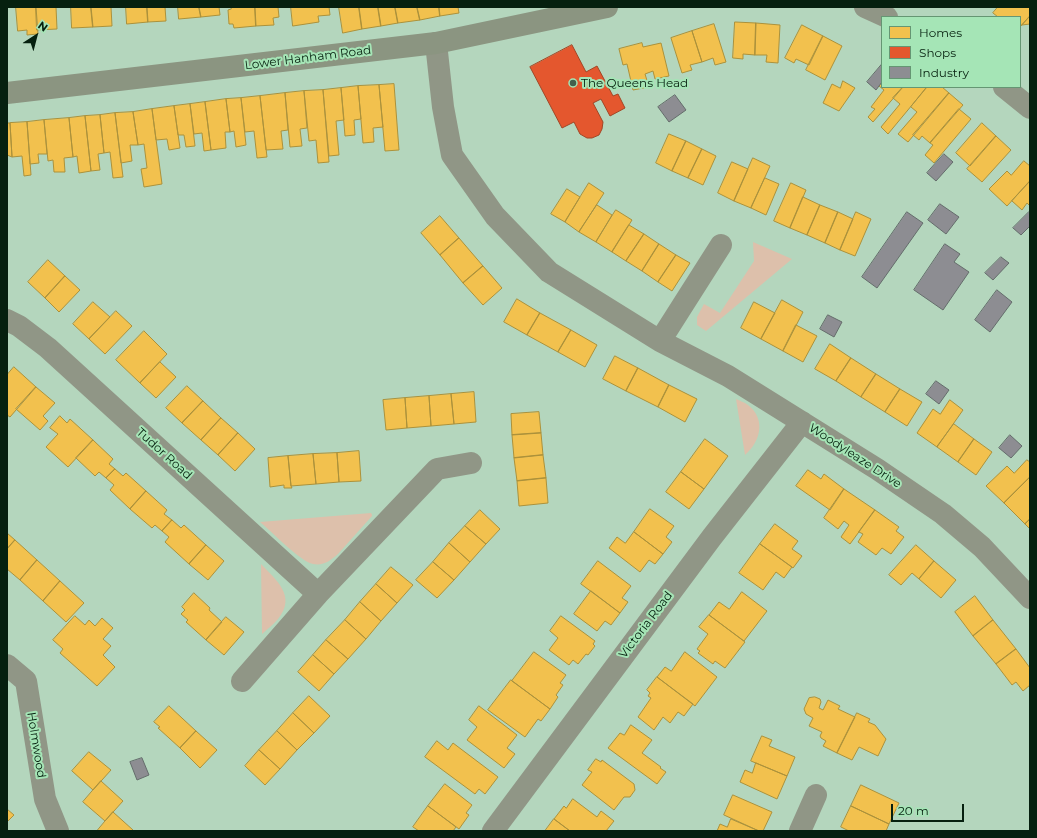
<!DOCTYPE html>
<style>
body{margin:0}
#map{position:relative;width:1037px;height:838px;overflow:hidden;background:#b4d6bd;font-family:Montserrat,sans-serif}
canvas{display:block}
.frame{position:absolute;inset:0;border:8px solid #06200f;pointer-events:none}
.legend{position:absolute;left:881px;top:16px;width:140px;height:72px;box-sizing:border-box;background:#a5e5b6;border:1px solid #659673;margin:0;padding:5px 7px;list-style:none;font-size:12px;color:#06200f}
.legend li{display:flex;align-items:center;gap:8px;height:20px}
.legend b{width:20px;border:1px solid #659673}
.north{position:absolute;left:16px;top:16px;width:40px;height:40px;-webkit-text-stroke:3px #a5e5b6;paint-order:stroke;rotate:36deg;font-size:11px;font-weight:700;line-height:16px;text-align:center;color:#06200f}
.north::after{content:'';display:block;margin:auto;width:14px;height:18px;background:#06200f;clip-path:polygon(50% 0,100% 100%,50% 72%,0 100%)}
.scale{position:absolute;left:891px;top:804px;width:73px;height:18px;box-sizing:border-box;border:2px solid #06200f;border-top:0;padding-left:5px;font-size:12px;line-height:14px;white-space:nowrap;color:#06200f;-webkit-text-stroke:3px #a5e5b6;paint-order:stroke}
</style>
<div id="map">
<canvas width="1037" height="838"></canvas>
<div class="frame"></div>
<ul class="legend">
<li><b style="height:11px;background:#f2c14e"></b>Homes</li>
<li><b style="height:11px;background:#e4572e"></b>Shops</li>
<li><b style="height:11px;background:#8d8d92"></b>Industry</li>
</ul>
<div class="north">N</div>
<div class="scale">20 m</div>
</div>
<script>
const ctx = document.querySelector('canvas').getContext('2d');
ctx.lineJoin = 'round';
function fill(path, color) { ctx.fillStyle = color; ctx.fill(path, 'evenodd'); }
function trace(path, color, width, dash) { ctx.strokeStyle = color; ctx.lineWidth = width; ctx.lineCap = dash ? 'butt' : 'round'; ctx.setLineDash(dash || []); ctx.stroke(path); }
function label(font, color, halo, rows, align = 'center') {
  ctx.font = font + ' Montserrat,sans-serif'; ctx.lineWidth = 4; ctx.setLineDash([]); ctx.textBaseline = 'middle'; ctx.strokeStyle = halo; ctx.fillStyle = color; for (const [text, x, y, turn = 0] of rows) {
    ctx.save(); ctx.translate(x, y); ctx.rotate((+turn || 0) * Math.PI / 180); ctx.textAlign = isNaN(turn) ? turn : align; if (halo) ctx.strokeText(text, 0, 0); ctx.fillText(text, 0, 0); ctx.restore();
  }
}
fill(new Path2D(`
 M753,242l39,17 -86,72 -9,-6v-8l7,-13 16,9 34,-52z
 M736,399c4,2 8,3 12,6 18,14 13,36 -3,50z
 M371,513l1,2v1l-34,38c-7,6 -14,12 -25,10 -12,-2 -42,-33 -53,-42z
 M261,564c15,16 36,32 17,55 -5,6 -11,10 -16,15z`), '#ddc0ab');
const homes = new Path2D(`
 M16,7h20l2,27 -11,1v-5l-9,1z
 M36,7h20l1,22 -20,1z
 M71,7h20l2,20 -21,1z
 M91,7h20l1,19 -19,1z
 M126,7h21l1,15 -21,2z
 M147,7h18l1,14 -18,1z
 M178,7h21l2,10 -22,2z
 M199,7h20l1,8 -19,2z
 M231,7h24l1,19 -22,2 -1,-4h-4l-1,-14 3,-1z
 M255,7h23l1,10 -6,1 1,7 -18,1z
 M291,7h38l1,8 -12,1 1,6 -26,4z
 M339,7h20l3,22 -19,4z
 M359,7h19l3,19 -19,3z
 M378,7h17l3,16 -17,3z
 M395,7h22l3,13 -22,3z
 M417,7h22l1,9 -20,4z
 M439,7h19l1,6 -19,3z
 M998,7h32v9l-10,11v-10h-22l-5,-4z
 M1030,16v8l-8,1z
 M735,22l21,1 -1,32 -12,-1v5l-10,-1z
 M756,23l24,2 -2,38 -12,-1 1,-7h-12z
 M714,24l12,38 -11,3 -2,-7 -11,4 -10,-31z
 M802,25l21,11 -14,29 -13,-6 -2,4 -9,-5z
 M692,31l10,31 -12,3 2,5 -10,3 -11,-35z
 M823,36l19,10 -17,34 -19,-10z
 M642,43l1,4 18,-4 8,33 -14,3 -2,-8 -8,3 4,13 -16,3 -6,-26 -4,1 -4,-16z
 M843,81l12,7 -16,23 -16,-8 9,-19 8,4z
 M882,82v5h21l-30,35 -5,-5 7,-8 -4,-2 13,-17 -5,-4z
 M394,84l5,66 -14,1 -6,-66z
 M379,85l4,42 -10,1 1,14 -11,1 -5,-57z
 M358,86l3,33 -7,1 1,15 -10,1 -4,-48z
 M903,87h24l-39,47 -7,-7 19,-23 -7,-6z
 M927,87h15l7,6 -41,49 -10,-8 19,-22 -6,-5z
 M341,88l3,32 -8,1 3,34 -10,1 -6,-66z
 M323,90l6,72 -11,1 -2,-23 -7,1 -5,-50z
 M304,91l3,37 -7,1 2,17 -12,1 -5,-54z
 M285,93l3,37 -7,1 2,18 -17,1 -6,-54z
 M949,93l14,12 -33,38 -8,-7 -3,4 -6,-5z
 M260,96l7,61 -10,1 -3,-27 -9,1 -4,-34z
 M241,98l5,47 -10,2 -2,-16 -4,1 -4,-33z
 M226,99l4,33h-5l1,16 -15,2 -6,-48z
 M205,102l6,48 -7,1 -2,-18 -8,1 -4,-30z
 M190,104l5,42 -9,1 -2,-12h-6l-4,-29z
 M174,106l6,42 -11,2 -2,-11 -11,1 -4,-31z
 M152,109l10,75 -18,3 -3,-18 6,-1 -3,-24 -6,1 -5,-33z
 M959,109l12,10 -37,44 -9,-8 8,-10 -3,-2z
 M133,112l5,33h-8l2,16 -11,2 -6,-50z
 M115,113l8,64 -10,1 -3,-26 -6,1 -4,-38z
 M100,115l4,38 -6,1 2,16 -9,1 -6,-55z
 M85,116l6,55 -12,2 -2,-17 -4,1 -4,-39z
 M69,118l4,39 -9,1 1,14h-11l-1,-12 -5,1 -4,-41z
 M44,120l3,34h-9l1,9 -9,1 -3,-42z
 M27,122l4,53 -7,1 -2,-20 -10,1 -2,-34z
 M7,123h3l2,34 -5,-2z
 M982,123l14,13 -26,30 -14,-13z
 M669,134l17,7 -14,30 -16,-8z
 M996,136l15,14 -29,32 -15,-13z
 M686,141l16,8 -14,29 -16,-7z
 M702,149l14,7 -13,29 -15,-7z
 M753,158l17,8 -19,42 -17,-7z
 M1024,161l6,5v15l-23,25 -18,-17 18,-18 4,4z
 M732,162l16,7 -14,32 -16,-8z
 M765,178l14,6 -13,31 -15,-7z
 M1030,181v25l-3,-3 -5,7 -10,-9z
 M589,183l15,10 -25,39 -14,-10z
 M791,183l15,7 -16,38 -16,-7z
 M567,189l13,8 -15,25 -14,-8z
 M803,197l17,8 -13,30 -17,-7z
 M597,205l15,10 -16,27 -17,-10z
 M820,205l18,7 -13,31 -18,-8z
 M616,210l16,10 -20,32 -16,-10z
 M838,212l15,7 -13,31 -15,-7z
 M856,212l15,7 -16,37 -15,-6z
 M440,216l19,22 -19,17 -19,-22z
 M629,225l15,9 -18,27 -14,-9z
 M644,234l15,10 -17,27 -16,-10z
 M459,238l24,28 -20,17 -23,-28z
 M659,244l17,11 -18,27 -16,-11z
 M676,255l14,8 -18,28 -14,-9z
 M48,260l17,16 -20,22 -17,-16z
 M483,266l19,22 -19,17 -20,-22z
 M65,276l15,14 -21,22 -14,-14z
 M517,299l23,14 -13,22 -23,-13z
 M782,300l21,12 -20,39 -22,-12z
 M93,302l17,15 -21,22 -16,-15z
 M754,302l21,11 -14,26 -20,-11z
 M116,311l16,15 -27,28 -16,-15z
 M540,313l31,17 -13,22 -31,-17z
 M796,325l21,11 -14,26 -20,-11z
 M571,330l26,15 -12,22 -27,-15z
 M144,331l23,23 -27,29 -24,-23z
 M830,344l21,14 -15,23 -21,-12z
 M615,356l23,12 -12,23 -23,-12z
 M851,358l25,16 -15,23 -25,-16z
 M160,362l16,15 -20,21 -16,-15z
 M14,367l22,20 -26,30 -3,-2v-40z
 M638,368l31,17 -11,22 -32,-16z
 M876,374l24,15 -15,23 -24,-15z
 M669,385l28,14 -12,23 -27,-15z
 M187,386l16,15 -21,22 -16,-15z
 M36,387l19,16 -12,13 5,5 -8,9 -24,-21z
 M900,389l22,13 -15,24 -22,-14z
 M474,392l2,30 -22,2 -3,-30z
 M451,394l3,30 -23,2 -2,-30z
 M429,396l2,30 -24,2 -2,-30z
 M405,398l2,30 -21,2 -3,-30z
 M950,400l13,10 -26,37 -20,-14 16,-24 7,5z
 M203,401l18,17 -20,22 -19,-17z
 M539,412l2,21 -29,2 -1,-21z
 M60,416l7,7 3,-4 23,21 -25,27 -22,-20 12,-13 -8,-6z
 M221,418l17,15 -20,22 -17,-15z
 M954,424l20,15 -16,23 -21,-15z
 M238,433l17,16 -20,22 -17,-16z
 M541,433l2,22 -29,3 -2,-23z
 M705,439l23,17 -24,33 -23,-17z
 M974,439l18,13 -16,23 -18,-13z
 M93,440l20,19 -4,5 6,5 -9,9 -7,-6 -4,4 -19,-18z
 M359,451l2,30 -22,1 -2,-29z
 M337,453l2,29 -23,2 -3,-30z
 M313,454l3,30 -25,2 -3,-30z
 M543,455l3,23 -29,3 -3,-23z
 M288,456l3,30 1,2h-8v-3l-14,2 -2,-29z
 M1027,460l3,2v15l-26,26 -18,-17 21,-20 7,7z
 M115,469l8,7 3,-3 20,18 -16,18 -20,-19 4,-5 -8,-7z
 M808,470l13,9 3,-5 20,15 -14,21 -34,-24z
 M681,472l23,17 -15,20 -23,-17z
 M1030,477v42l-5,5 -21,-21z
 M546,478l2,25 -29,3 -2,-25z
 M844,489l31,21 -25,34 -9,-7 8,-12 -5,-4 -6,8 -14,-11z
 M146,491l21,19 -3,4 8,6 -10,11 -7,-6 -3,3 -22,-19z
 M650,509l24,17 -8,11 6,5 -9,12 -29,-22z
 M480,510l20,19 -14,15 -21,-18z
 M875,510l24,17 -3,4 8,6 -13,17 -9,-6 -6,7 -18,-13 5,-8 -4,-2z
 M1030,519v10l-5,-5z
 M172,520l9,8 3,-3 22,20 -17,19 -24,-22 4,-5 -7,-6z
 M775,524l23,17 -6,8 10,7 -9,12 -33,-24z
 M465,526l21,18 -16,18 -21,-19z
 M634,532l29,22 -8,10 -6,-4 -9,12 -31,-24 8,-11 8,6z
 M7,533l8,7 -8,9z
 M15,540l22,20 -17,20 -13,-11v-20z
 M449,543l21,19 -16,18 -21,-18z
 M760,544l32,23 -8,11 -8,-6 -13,18 -24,-17z
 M206,545l18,16 -16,19 -19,-16z
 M916,545l18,16 -15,18 -7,-6 -11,12 -12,-10z
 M37,560l23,21 -17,20 -23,-21z
 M598,561l33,25 -9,12 6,4 -8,11 -39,-29z
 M934,561l22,19 -15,18 -22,-19z
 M433,562l21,18 -17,18 -21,-18z
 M391,567l22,18 -16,18 -21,-19z
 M60,581l24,22 -18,19 -23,-21z
 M376,584l21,19 -16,18 -21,-19z
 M591,591l29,22 -9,12 -6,-4 -8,10 -23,-17z
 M742,592l25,19 -23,30 -35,-26 10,-13 10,7z
 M194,593l16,15 -1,2 13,12 -16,18 -20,-18 2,-2 -7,-6 4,-4 -3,-3z
 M975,596l18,24 -20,16 -18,-24z
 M360,602l21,19 -15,18 -21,-19z
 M709,615l36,27 -20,26 -10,-7 -2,3 -15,-11 2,-2 -3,-2 11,-15 -9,-7z
 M75,616l10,9 4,-5 6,6 7,-8 11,10 -10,11 8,7 -8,9 12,12 -18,19 -37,-33 3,-4 -10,-9z
 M561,616l34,25 -2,3 2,2 -7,9 -2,-1 -8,10 -5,-4 -4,5 -20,-15 9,-12 -8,-7z
 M226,617l18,15 -20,23 -18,-15z
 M345,620l21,19 -18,20 -22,-19z
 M993,620l23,29 -20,15 -23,-28z
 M326,640l22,19 -14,15 -21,-19z
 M1016,649l14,19v17l-7,6 -7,-9 -4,3 -16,-21z
 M534,652l32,23 -6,8 3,2 -7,10 2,2 -8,12 -38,-28z
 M685,652l32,25 -22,29 -38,-29 8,-10 6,4z
 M313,655l21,19 -15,17 -21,-19z
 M657,677l36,27 -9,12 -6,-4 -8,11 -7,-6 -9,13 -16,-13 13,-19 -3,-2 2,-3 -3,-3z
 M511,680l39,29 -9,12 -3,-2 -13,18 -37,-27z
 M309,696l21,20 -16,17 -21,-20z
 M815,697l5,2 1,3 -2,6 4,2 5,-10 12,6 -2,3 17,8 -18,36 -14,-7 3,-5 -5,-3 -1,-2 2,-4 -13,-6 4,-8 -7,-4 -2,-5 5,-11z
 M169,706l27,25 -16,17 -22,-20 2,-1 -6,-5z
 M479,706l38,29 -10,13 8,6 -11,14 -37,-28 10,-13 -8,-7z
 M293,713l21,20 -17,17 -20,-19z
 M857,713l13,6 -2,3 7,3 11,14 -8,17 -19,-9 -7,13 -15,-7z
 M631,725l21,15 -10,13 19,14 -1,1 6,4 -9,12 -49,-36 12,-15 4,2z
 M196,731l21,19 -17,18 -20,-20z
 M277,731l20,19 -17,19 -21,-19z
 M762,736l10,4 -3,6 26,11 -8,19 -36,-15z
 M437,741l11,9 5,-7 45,34 -13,17 -6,-5 -4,5 -50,-37z
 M259,750l21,19 -15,16 -20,-19z
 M89,752l22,18 -18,20 -21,-19z
 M596,759l5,3 1,-2 32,24 1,6 -5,7h-6l-10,13 -32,-25 10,-13 -4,-2z
 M756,763l31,13 -10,23 -37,-17 5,-12 7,3z
 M101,781l22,20 -18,20 -22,-19z
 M445,784l27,21 -6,8 3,2 -10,14 -31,-23z
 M861,785l38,18 -10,21 -38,-18z
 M733,795l39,17 -9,19h-4l-35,-16z
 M573,799l24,18 4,-6 13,10 -8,10h-36l-16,-12 10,-13 2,2z
 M428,806l28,21 -3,4h-34l-6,-4z
 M851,806l38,18 -3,7h-37l-8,-4z
 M7,809l7,6 -7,7z
 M113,812l20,18 -1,1h-35z
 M554,819l16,12h-25z
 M731,819l28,12h-42l3,-7 7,3z`);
fill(homes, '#f2c14e');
trace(homes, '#ab913b', 1);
const shops = new Path2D(`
 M572,45l14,27 11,-6 16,30 5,-2 7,14 -15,8 -9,-17 -8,4 10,19 -1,7 -3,6 -7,3h-5l-7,-4 -6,-12 -12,6 -32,-61z`);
fill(shops, '#e4572e');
trace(shops, '#a14625', 1);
const industry = new Path2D(`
 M882,64v18l-6,8 -9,-8z
 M675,95l11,15 -17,12 -11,-15z
 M944,154l9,8 -17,19 -9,-8z
 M940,204l19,13 -13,17 -18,-14z
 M907,212l16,11 -46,65 -15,-11z
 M1029,212l1,1v13l-9,9 -8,-7z
 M945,244l15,10 -6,8 15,10 -26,38 -29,-20z
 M1001,257l8,6 -16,17 -8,-7z
 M997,290l15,12 -22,30 -15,-12z
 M828,315l14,7 -8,15 -14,-8z
 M936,381l13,9 -10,14 -13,-10z
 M1010,435l12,11 -11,12 -12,-10z
 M142,758l7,17 -12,5 -7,-18z`);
fill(industry, '#8d8d92');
trace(industry, '#646c6b', 1);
trace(new Path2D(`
 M436,43l7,64 9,48 43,61 54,56 111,69 68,35 149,93 66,45 39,33 48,51
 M7,320l12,6 29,22 270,246
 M660,341l61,-96
 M7,665l19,16 19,118 13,32
 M242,681l76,-87 119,-125 34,-6
 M493,831l219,-294 90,-115
 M800,831l16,-36`), '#909686', 22);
trace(new Path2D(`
 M865,7l22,10
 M1004,87l26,21`), '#909686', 22);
trace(new Path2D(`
 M7,93l429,-50 171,-36`), '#8b9581', 22);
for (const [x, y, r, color] of [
 [573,83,4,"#43604c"]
]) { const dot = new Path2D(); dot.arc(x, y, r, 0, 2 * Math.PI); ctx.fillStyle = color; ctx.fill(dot); trace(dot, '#a5e5b6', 1.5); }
label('12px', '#06200f', '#a5e5b6', [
 ["Lower Hanham Road",308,58,-7],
 ["Tudor Road",164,454,42],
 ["Woodyleaze Drive",855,456,33],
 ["Victoria Road",646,625,-53],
 ["Holmwood",36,745,81]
]);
label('12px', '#06200f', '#a5e5b6', [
 ["The Queens Head",581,83]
], 'left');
</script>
